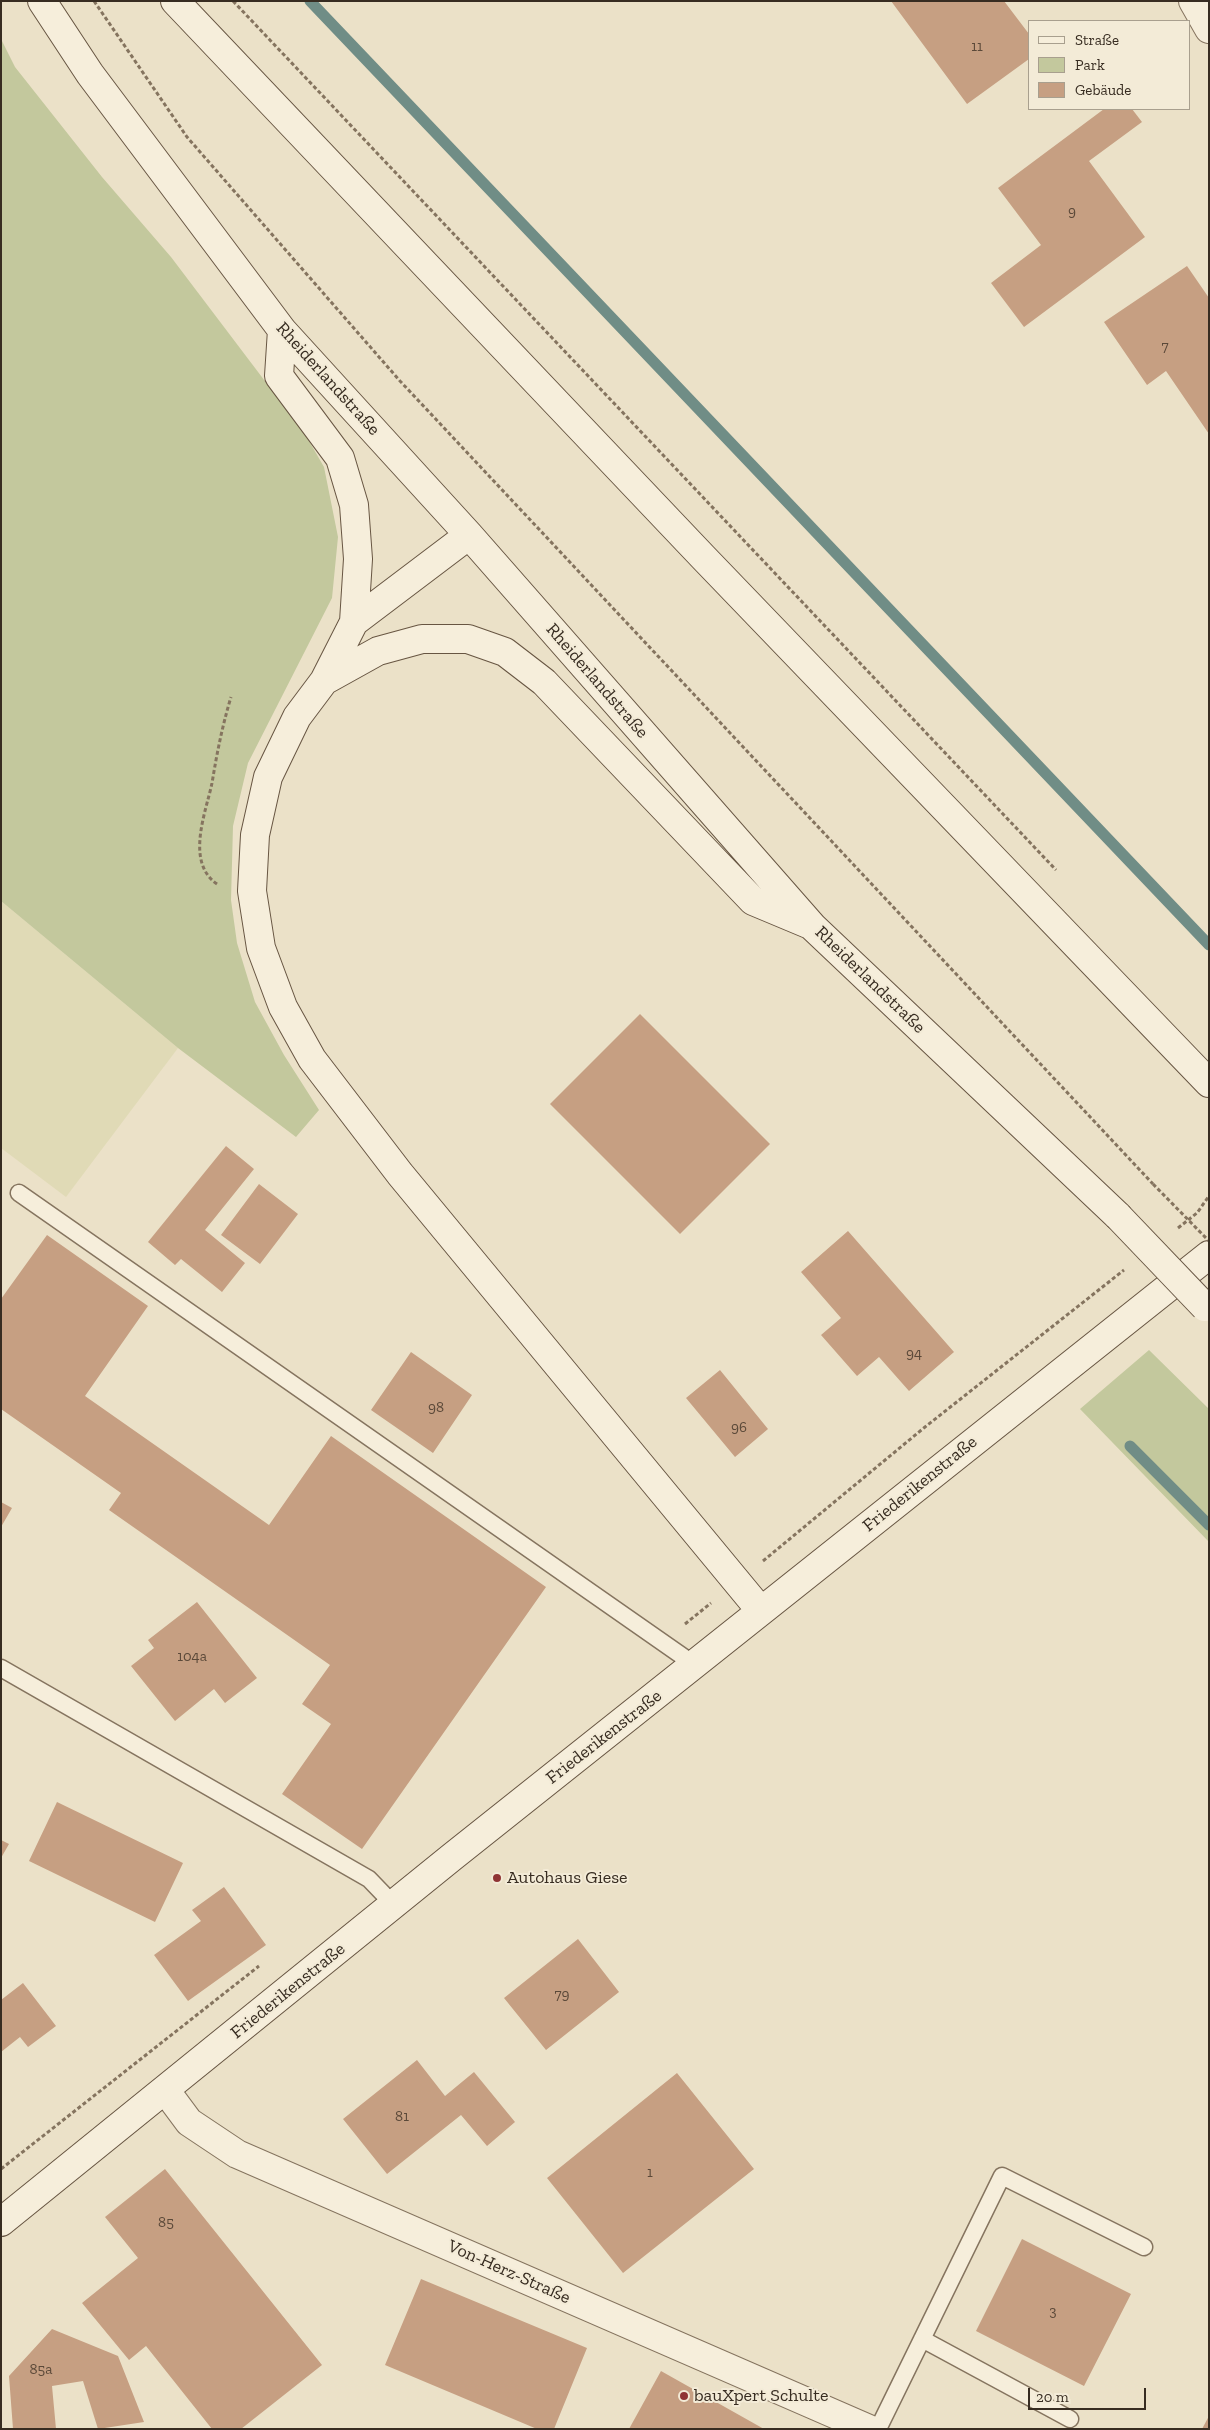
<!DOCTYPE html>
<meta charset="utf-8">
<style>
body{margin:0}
#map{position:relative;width:1210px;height:2430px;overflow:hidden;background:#ebe1c8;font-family:"Zilla Slab",serif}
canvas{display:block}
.frame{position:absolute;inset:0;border:2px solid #372c21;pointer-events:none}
.legend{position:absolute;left:1028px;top:20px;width:162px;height:90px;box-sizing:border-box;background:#f3ebd7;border:1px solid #a89f8e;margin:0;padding:6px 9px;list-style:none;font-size:15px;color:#372c21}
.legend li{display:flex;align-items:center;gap:10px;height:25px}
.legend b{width:25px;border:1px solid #a89f8e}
.scale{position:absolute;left:1028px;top:2388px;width:118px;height:22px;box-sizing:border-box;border:2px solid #372c21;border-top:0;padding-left:6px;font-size:15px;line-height:18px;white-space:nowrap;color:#372c21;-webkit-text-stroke:4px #f3ebd7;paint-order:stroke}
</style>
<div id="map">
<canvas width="1210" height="2430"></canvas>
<div class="frame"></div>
<ul class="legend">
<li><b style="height:6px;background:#f6eedb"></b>Straße</li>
<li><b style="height:14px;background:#c3c89d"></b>Park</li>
<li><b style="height:14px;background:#c69f82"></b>Gebäude</li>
</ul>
<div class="scale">20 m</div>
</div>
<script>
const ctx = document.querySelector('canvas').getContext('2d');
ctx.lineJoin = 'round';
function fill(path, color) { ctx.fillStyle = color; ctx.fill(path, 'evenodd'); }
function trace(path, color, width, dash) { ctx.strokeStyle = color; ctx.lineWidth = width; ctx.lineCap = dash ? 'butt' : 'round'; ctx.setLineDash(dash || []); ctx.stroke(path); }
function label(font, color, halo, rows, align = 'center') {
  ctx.font = font + ' "Zilla Slab",serif'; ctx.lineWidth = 4; ctx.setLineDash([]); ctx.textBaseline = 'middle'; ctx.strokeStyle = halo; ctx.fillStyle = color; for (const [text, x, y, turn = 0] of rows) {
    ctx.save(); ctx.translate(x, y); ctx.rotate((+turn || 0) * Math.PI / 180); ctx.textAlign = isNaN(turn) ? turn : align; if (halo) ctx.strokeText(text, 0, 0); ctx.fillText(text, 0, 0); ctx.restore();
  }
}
fill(new Path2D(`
 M1,901l177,147 -112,149 -65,-49z`), '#e0dab6');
fill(new Path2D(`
 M1,39l14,28 87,110 69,80 134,177 19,33 14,70 -6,61 -84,165 -15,63 -2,74 6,43 18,59 29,53 35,55 -23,27 -118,-89 -177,-147z
 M1149,1350l60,59v133l-129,-133z`), '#c3c89d');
trace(new Path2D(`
 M310,1l899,944
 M1130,1446l79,79`), '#708d86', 11);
fill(new Path2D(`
 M891,1h113l25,33v25l-62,45z
 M1104,109h28l10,13 -53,39 56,76 -121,90 -33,-44 50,-38 -43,-57z
 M1187,266l22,32v136l-43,-63 -19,14 -43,-63z
 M640,1014l130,130 -90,90 -130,-130z
 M226,1146l28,23 -49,61 40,33 -23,29 -41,-33 -6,6 -27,-23z
 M259,1184l39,30 -38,50 -39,-29z
 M848,1231l106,121 -45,39 -30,-34 -22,19 -36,-41 20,-17 -40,-46z
 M47,1235l101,71 -63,90 184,129 62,-89 215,151 -184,262 -80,-55 49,-70 -29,-20 28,-39 -221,-155 12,-17 -120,-84v-110z
 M411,1352l61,43 -39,58 -62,-43z
 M720,1370l48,59 -33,28 -49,-59z
 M1,1502l11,6 -11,19z
 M197,1602l60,76 -32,25 -11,-14 -39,32 -44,-55 23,-18 -6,-8z
 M57,1802l126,61 -28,59 -126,-61z
 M1,1840l8,4 -8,14z
 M224,1887l42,58 -78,56 -34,-46 47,-34 -9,-11z
 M578,1939l41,53 -73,58 -42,-52z
 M23,1983l33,43 -28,21 -8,-10 -19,15v-52z
 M417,2060l28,36 29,-24 41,50 -28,24 -26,-31 -74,59 -44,-55z
 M677,2073l77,96 -131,104 -76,-95z
 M165,2169l157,196 -81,64h-29l-66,-83 -17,14 -47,-57 56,-45 -33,-41z
 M1022,2239l109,55 -47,92 -108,-55z
 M421,2279l166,69 -33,81h-17l-152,-64z
 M52,2329l66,27 26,66 -46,7 -15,-48 -31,5 4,43h-43l-4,-53z
 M661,2371l103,58h-135z
 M1209,2416v13h-7z`), '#c69f82');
const lane = new Path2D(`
 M19,1193l676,472
 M1,1668l368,211 25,26
 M922,2339l148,80
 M878,2429l124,-253 142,71`);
const street = new Path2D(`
 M1193,1l16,28
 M166,2091l23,31 48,32 632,275`);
const secondary = new Path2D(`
 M42,1l48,73 192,256 187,205 344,392 305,289
 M175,1l528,556 506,526
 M282,330l-3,46 61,82 14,47 4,54 -4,63 -30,59 -27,36 -29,60 -13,58 -3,56 9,57 22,59 29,52 88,115 361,437
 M354,622l115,-87
 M324,681l54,-30 44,-12h46l37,13 39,30 209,219 55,23
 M1,2222l451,-365 757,-602`);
trace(lane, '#85745f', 19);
trace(street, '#85745f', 30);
trace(secondary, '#675542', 30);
trace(new Path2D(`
 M94,1l93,136 213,244 753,803
 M233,1l823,869
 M217,884c-32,-22 -11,-72 -5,-101 5,-30 10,-56 19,-86
 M1178,1228l19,-15 12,-17
 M763,1561l162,-134 199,-157
 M685,1624l26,-21
 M1,2169l258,-203`), '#85745f', 3, [4, 2.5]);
trace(lane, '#f6eedb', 16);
trace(street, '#f6eedb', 28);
trace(secondary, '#f6eedb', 28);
const secondaryBridge = new Path2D(`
 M1118,1216l87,91`);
trace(secondaryBridge, '#675542', 30, []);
trace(new Path2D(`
 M1153,1184l56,57`), '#85745f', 3, [4, 2.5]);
trace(secondaryBridge, '#f6eedb', 28);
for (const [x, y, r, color] of [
 [497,1878,5,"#8f3434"],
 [684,2396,5,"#8f3434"]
]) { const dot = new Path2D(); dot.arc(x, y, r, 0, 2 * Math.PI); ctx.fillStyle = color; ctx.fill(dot); trace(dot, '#f3ebd7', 2); }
label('15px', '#5b4939', null, [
 ["11",977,47],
 ["9",1072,212],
 ["7",1165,347],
 ["94",914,1354],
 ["98",436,1408],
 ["96",739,1428],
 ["104a",192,1657],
 ["79",562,1995],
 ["81",402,2117],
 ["1",650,2173],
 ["85",166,2223],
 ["3",1053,2312],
 ["85a",41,2370]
]);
label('18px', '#372c21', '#f3ebd7', [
 ["Rheiderlandstraße",328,379,48],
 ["Rheiderlandstraße",597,681,49],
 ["Rheiderlandstraße",870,980,44],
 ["Friederikenstraße",920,1484,-39],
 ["Friederikenstraße",604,1737,-38],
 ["Friederikenstraße",288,1991,-39],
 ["Von-Herz-Straße",509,2272,24]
]);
label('18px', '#372c21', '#f3ebd7', [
 ["Autohaus Giese",507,1878],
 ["bauXpert Schulte",694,2396]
], 'left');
</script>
